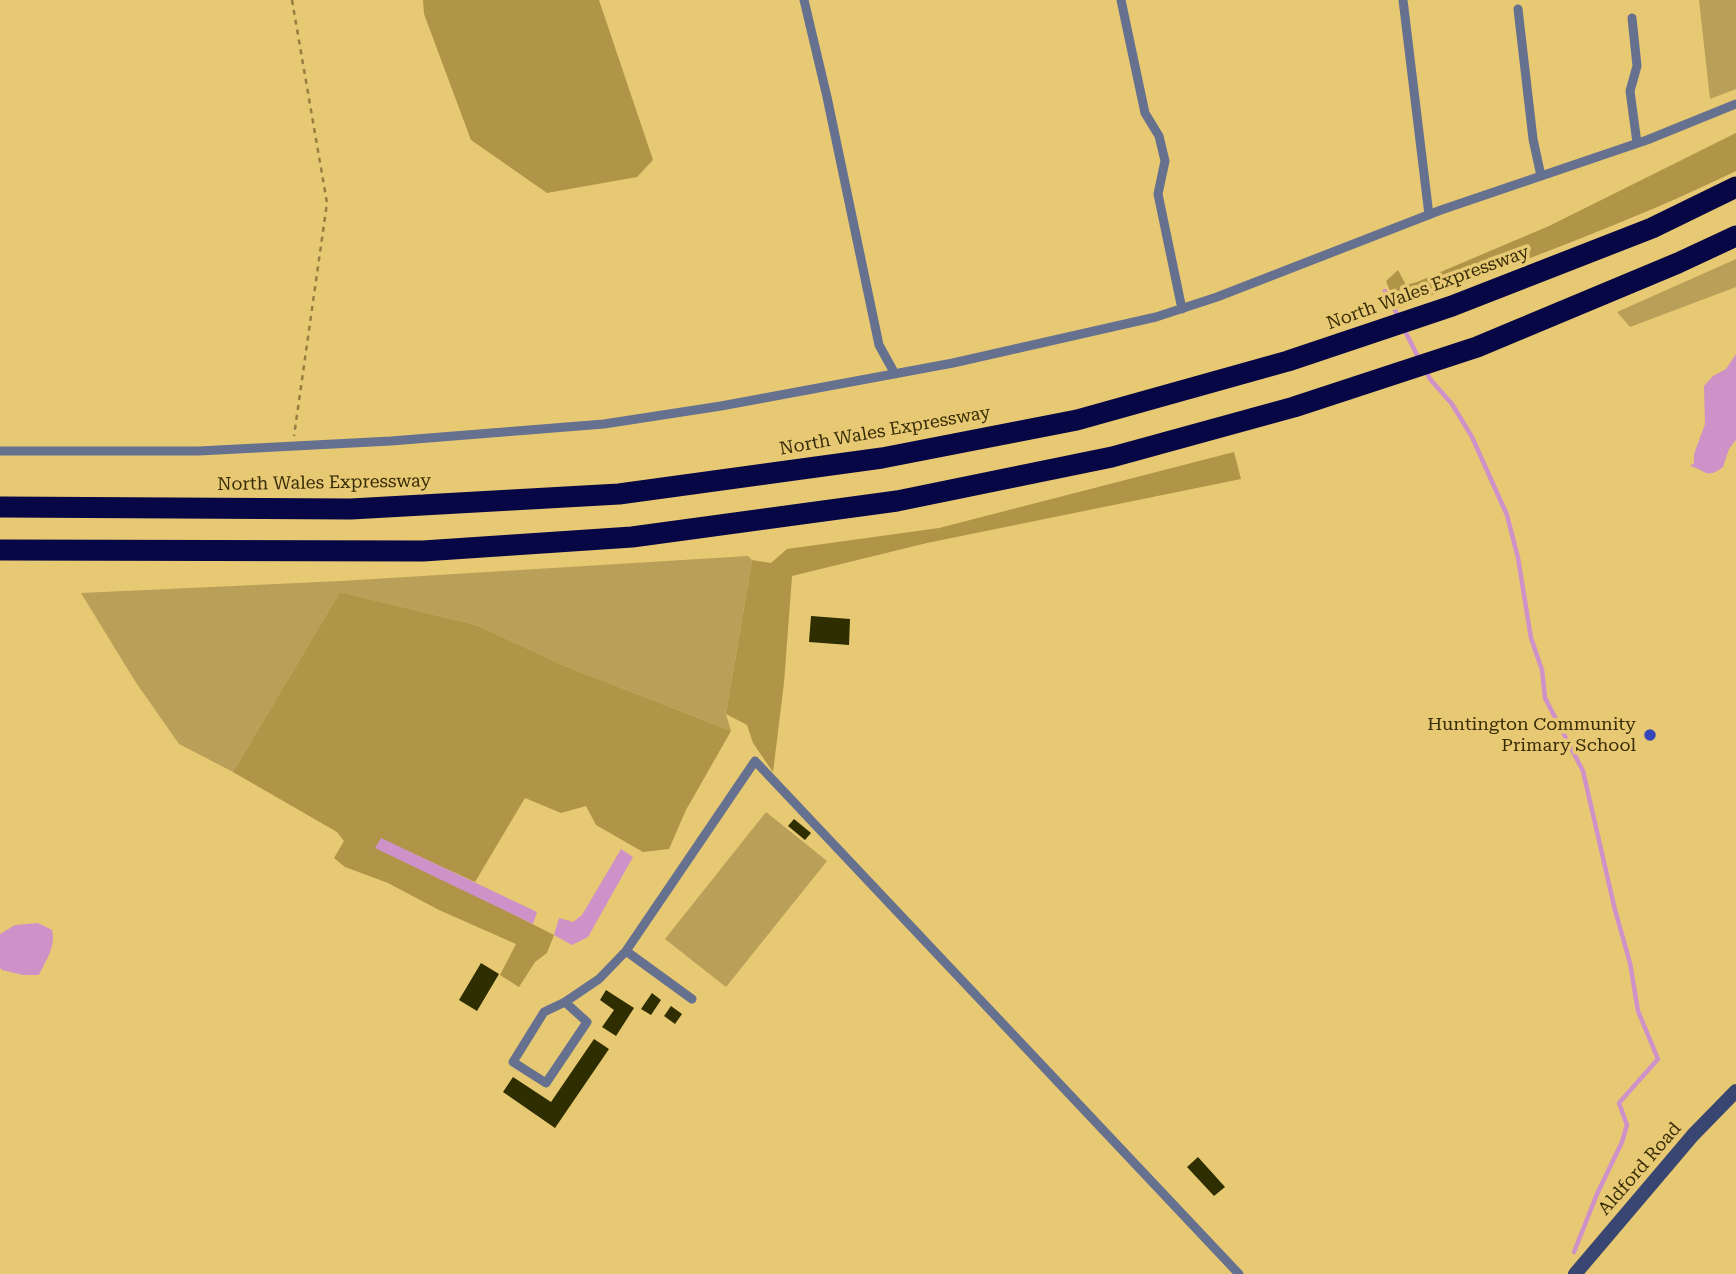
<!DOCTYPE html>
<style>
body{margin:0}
canvas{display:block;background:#e7c873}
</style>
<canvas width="1736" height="1274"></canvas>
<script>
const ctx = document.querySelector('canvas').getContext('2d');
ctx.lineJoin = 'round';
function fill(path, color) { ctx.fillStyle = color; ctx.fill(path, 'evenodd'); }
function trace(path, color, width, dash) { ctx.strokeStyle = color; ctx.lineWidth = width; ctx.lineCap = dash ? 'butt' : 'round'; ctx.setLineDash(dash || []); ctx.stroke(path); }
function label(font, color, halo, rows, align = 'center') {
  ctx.font = font + ' "Roboto Serif",serif'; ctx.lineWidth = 7; ctx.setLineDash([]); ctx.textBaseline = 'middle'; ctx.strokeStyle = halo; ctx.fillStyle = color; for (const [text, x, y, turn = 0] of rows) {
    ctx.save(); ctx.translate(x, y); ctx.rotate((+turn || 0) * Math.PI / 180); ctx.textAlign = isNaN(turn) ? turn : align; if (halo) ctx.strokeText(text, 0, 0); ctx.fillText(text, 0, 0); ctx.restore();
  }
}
fill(new Path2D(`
 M1699,0h37v89l-26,10z
 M1736,259v28l-106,40 -13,-15z
 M748,556l4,4 -26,154 5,17 -166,-65 -89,-41 -136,-33 -107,180 -54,-28 -44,-63 -54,-88 260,-12z
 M766,812l61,49 -101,126 -61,-48z`), '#b99f57');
fill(new Path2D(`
 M423,0h176l54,160 -16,17 -90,16 -76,-53 -47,-126z
 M1736,133v38c-109,53 -225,94 -339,137l-11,-27 12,-11 8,15 11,-3 132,-56z
 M1234,452l7,27 -314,64 -135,33 -8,107 -11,89 -20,-29 -6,-18 -21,-11 26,-154 19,3 16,-14 152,-21z
 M340,592l136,33 89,41 166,65 -45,79 -17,39 -26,3 -47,-27 -10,-19 -25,7 -36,-15 -50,84 -94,-43 -5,9 70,32 108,55 -7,18 -12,9 -16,25 -19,-12 16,-31 -77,-34 -51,-27 -43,-16 -11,-9 10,-17 -7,-9 -104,-60z`), '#b09548');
fill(new Path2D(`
 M1736,354v86l-7,9 -6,18c-17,13 -17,3 -33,-1l4,-3v-9l11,-30 -1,-38 9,-10 13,-7z
 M381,838l156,74 -4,12 -158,-76z
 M621,849l12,8 -45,80 -16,8 -18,-10 5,-17 14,4 9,-7z
 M38,923l14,7c4,17 -6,30 -13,45h-16l-21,-5 -2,-2v-34l15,-9z`), '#cf92c8');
trace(new Path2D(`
 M1385,291l14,27
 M1404,329l15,30
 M1425,369l5,10 22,25 20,33 35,78 11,43 13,80 11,32 3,28 38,73 32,139 15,53 8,48 20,48 -39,44 8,22 -5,17 -25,52 -23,58`), '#cf92c8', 4.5);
fill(new Path2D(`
 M811,616l39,3 -1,26 -40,-3z
 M794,819l17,14 -6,7 -17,-14z
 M481,963l18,11 -22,37 -18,-11z
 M606,990l28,18 -18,28 -14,-9 12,-17 -14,-10z
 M652,993l9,7 -10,15 -10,-6z
 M671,1006l11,8 -7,10 -11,-8z
 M594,1039l15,10 -54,79 -52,-36 10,-15 38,25z
 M1198,1157l27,30 -11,9 -27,-29z`), '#2e2e00');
trace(new Path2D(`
 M292,0l35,203 -33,233`), '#957f40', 2.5, [5, 5]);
trace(new Path2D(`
 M804,0l23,97 52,248 16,29
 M1121,0l24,113 14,23 6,25 -7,33 24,115
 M1403,0l26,215
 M1518,9l15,130 8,37
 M1632,18l5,48 -7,25 7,52
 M0,451h199l192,-10 213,-17 117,-18 232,-43 203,-46 61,-20 224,-87 206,-70 89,-36
 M626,951l66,48
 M565,1002l22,20 -41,61 -33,-21 31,-50 21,-10 34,-23 27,-28 129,-190 484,513`), '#66718f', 9);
trace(new Path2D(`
 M1575,1274l118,-139 43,-44`), '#394671', 14);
trace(new Path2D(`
 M0,507l351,2 268,-15 263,-36 195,-38 211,-59 164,-55 200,-78 84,-41
 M0,550l423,1 209,-14 265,-36 215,-44 182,-50 183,-60 201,-84 58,-27`), '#070745', 21);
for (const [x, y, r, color] of [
 [1650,735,7,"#3448ba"]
]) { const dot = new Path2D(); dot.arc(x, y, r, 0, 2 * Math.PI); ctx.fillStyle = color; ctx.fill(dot); trace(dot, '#e7c873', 2.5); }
label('18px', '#392d07', '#e7c873', [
 ["North Wales Expressway",1428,288,-20],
 ["North Wales Expressway",885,431,-10],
 ["North Wales Expressway",324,483,-1],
 ["Aldford Road",1640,1169,-49]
]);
label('18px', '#392d07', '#e7c873', [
 ["Huntington Community",1636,725],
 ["Primary School",1636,746]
], 'right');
</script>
